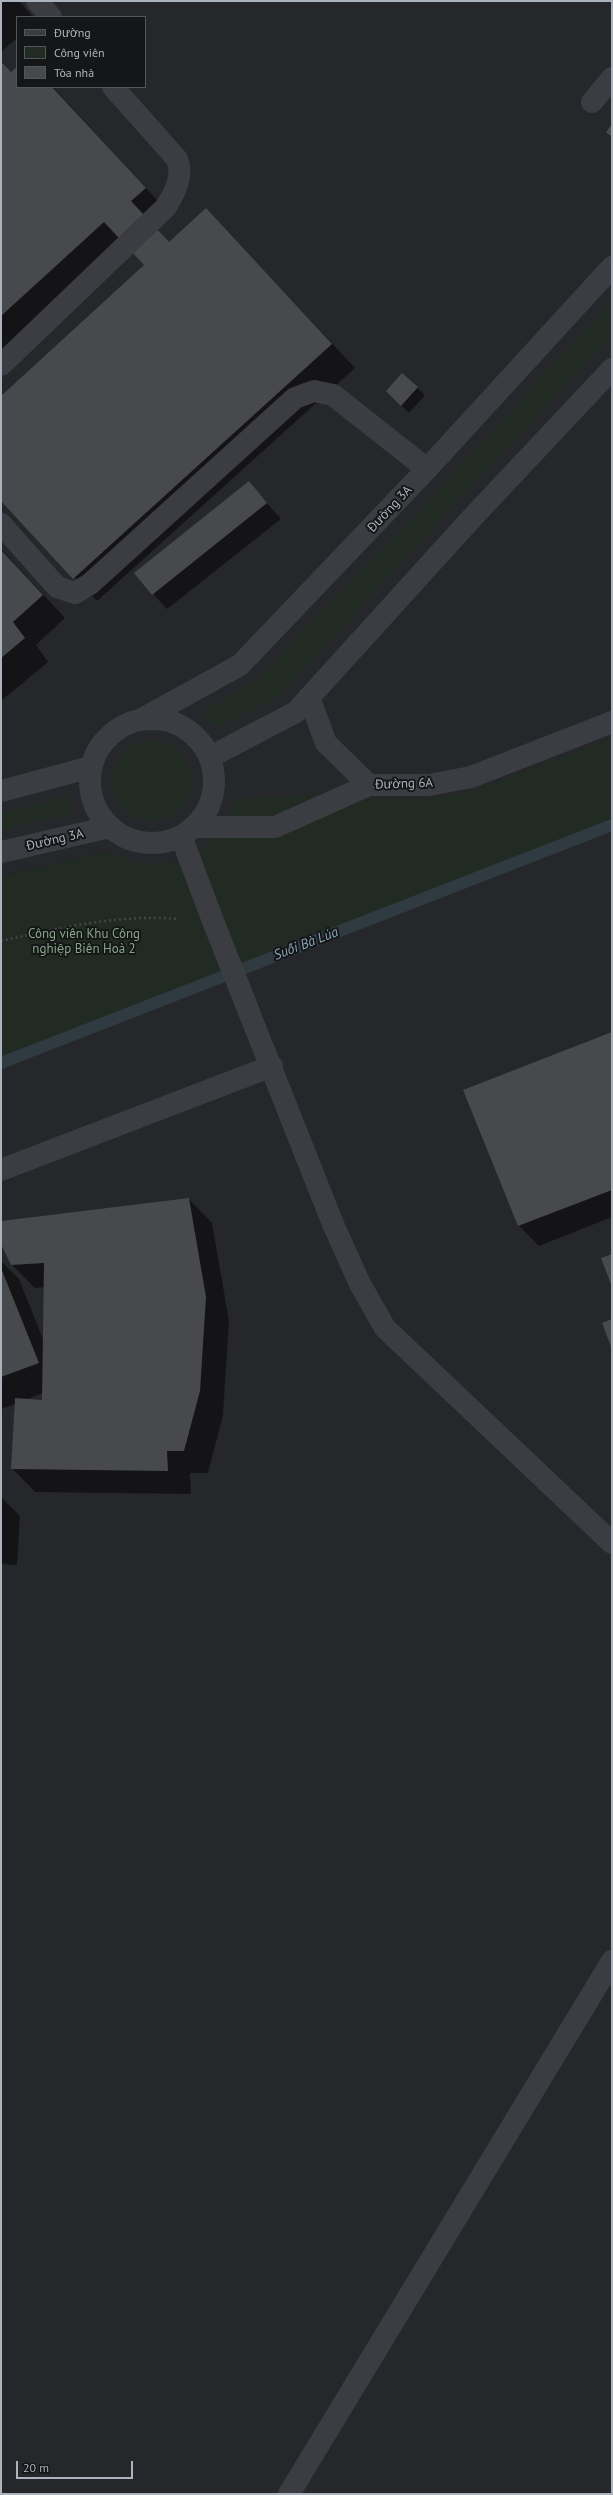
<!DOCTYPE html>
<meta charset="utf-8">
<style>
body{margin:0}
#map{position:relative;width:613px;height:2495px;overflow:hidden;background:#1a1b1d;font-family:"PT Sans",sans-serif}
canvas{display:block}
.frame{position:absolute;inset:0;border:2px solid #adb3bc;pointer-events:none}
.legend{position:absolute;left:16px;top:16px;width:130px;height:72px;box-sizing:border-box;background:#151618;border:1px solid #52555a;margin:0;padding:5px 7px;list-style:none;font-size:12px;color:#adb3bc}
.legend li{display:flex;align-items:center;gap:8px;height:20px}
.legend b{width:20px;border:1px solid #52555a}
.scale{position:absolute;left:16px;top:2461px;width:117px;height:18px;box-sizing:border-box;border:2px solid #adb3bc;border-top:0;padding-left:5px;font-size:12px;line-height:14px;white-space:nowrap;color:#adb3bc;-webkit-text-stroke:3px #151618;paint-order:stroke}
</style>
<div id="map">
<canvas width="613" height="2495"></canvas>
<div class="frame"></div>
<ul class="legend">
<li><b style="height:5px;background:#3b3d42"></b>Đường</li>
<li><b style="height:11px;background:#222b23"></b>Công viên</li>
<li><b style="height:11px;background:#47494d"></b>Tòa nhà</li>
</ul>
<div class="scale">20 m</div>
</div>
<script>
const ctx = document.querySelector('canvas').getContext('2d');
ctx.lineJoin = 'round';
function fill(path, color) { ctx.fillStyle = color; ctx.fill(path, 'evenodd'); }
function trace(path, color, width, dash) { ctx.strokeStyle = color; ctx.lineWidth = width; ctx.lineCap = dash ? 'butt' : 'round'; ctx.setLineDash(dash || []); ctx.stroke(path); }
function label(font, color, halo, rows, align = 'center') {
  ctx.font = font + ' "PT Sans",sans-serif'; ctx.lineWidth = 4; ctx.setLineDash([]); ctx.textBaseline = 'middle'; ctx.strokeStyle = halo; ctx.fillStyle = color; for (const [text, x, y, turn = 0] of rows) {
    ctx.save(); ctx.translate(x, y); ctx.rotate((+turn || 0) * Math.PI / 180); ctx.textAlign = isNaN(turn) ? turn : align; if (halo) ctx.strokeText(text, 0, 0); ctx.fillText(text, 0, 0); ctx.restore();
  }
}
fill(new Path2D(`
 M1,1h611v1530l-219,-208 -27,-46 -33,-78 -71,-185 -20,-44 -16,6 100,254 30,67 21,38 235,220v939h-611v-1431l225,-88 -45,-115 -21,5 -25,-1 -30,-13 -104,25zM17,17h128v70h-128z`), '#26272a');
fill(new Path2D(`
 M612,300v36l-170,182 -161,177 -63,32 -18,-15 56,-31 193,-202z
 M612,738v87l-370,145 -45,-117c21,-11 32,-31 37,-54l90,-5 45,5 65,-1 39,-7z
 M112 781a40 40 0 1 1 80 0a40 40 0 1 1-80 0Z
 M69,795l4,19 -72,16v-17z
 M105,851c32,14 42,17 76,9l45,115 -225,87v-186z`), '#222b23');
fill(new Path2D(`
 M1,1h18l14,16h-16v21l-16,14z
 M1,60l11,13 5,-5v19h36l115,125 -15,13 16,18 37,-34 149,159 -258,233 -96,-102v-102l145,-132 -19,-20 -126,115z
 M402,374l23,21 -16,18 -14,-14z
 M249,483l32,36 -114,90 -14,-15z
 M1,549l64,69 -29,27 12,17 -47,39z
 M612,1033v184l-73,29 -20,-20 -55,-135z
 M189,1199l23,24 17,98 -6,94 -15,58h-18l1,21 -156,-2 -23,-24 3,-64 -14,5v-148l18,18 25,63 1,-55 -10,1 -24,-24 -10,-23v-19zM43,1393v8l-18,-1z
 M1,1497l19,19 -3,49 -16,-1z`), '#0007');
trace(new Path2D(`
 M1,1063l611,-238`), '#303b41', 12);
fill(new Path2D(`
 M1,61l10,11 6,-5v20h35l94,101 -15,13 38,41 37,-34 126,136 -259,235 -72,-78v-105l143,-131 -40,-43 -103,94z
 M612,124v13l-6,-5z
 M402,373l16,14 -17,19 -15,-15z
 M249,481l18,22 -115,92 -18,-22z
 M1,550l42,45 -30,27 12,16 -24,20z
 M612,1032v158l-94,36 -55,-136z
 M189,1198l17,99 -6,94 -16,60h-17l1,20 -157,-2 4,-71 27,2 2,-137 -33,2 -10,-21v-23z
 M612,1254v33l-11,-29z
 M1,1268l38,95 -38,14z
 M612,1319v30l-10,-26z`), '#47494d');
trace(new Path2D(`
 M1,941c58,-13 117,-27 177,-22`), '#414448', 2.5, [2, 3]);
trace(new Path2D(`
 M37,1l14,16
 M592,102l20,-24
 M1,365l165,-158c9,-15 18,-31 11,-48l-64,-72
 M1,524l56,63 18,6 15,-9 205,-186 19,-7 19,4 94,74
 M309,697l17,46 43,42
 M90 781a62 62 0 1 1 124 0a62 62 0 1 1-124 0Z
 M142,719l98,-54 187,-196 185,-202
 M210,757l86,-45 175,-193 141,-150
 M1,791l90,-24
 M194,827h81l94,-42h60l42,-8 141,-55
 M181,836l32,85 120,303 27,60 25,44 227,215
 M1,852l109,-25
 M1,1170l271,-104
 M289,2494l323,-533`), '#3b3d42', 22);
label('13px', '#adb3bc', '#151618', [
 ["Đường 3A",390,509,-47],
 ["Đường 6A",404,784,-2],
 ["Đường 3A",55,840,-13]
]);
label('13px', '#86a685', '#151618', [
 ["Công viên Khu Công",84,934],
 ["nghiệp Biên Hoà 2",84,949]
]);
label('italic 14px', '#86a3b5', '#151618', [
 ["Suối Bà Lúa",306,944,-21]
]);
</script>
